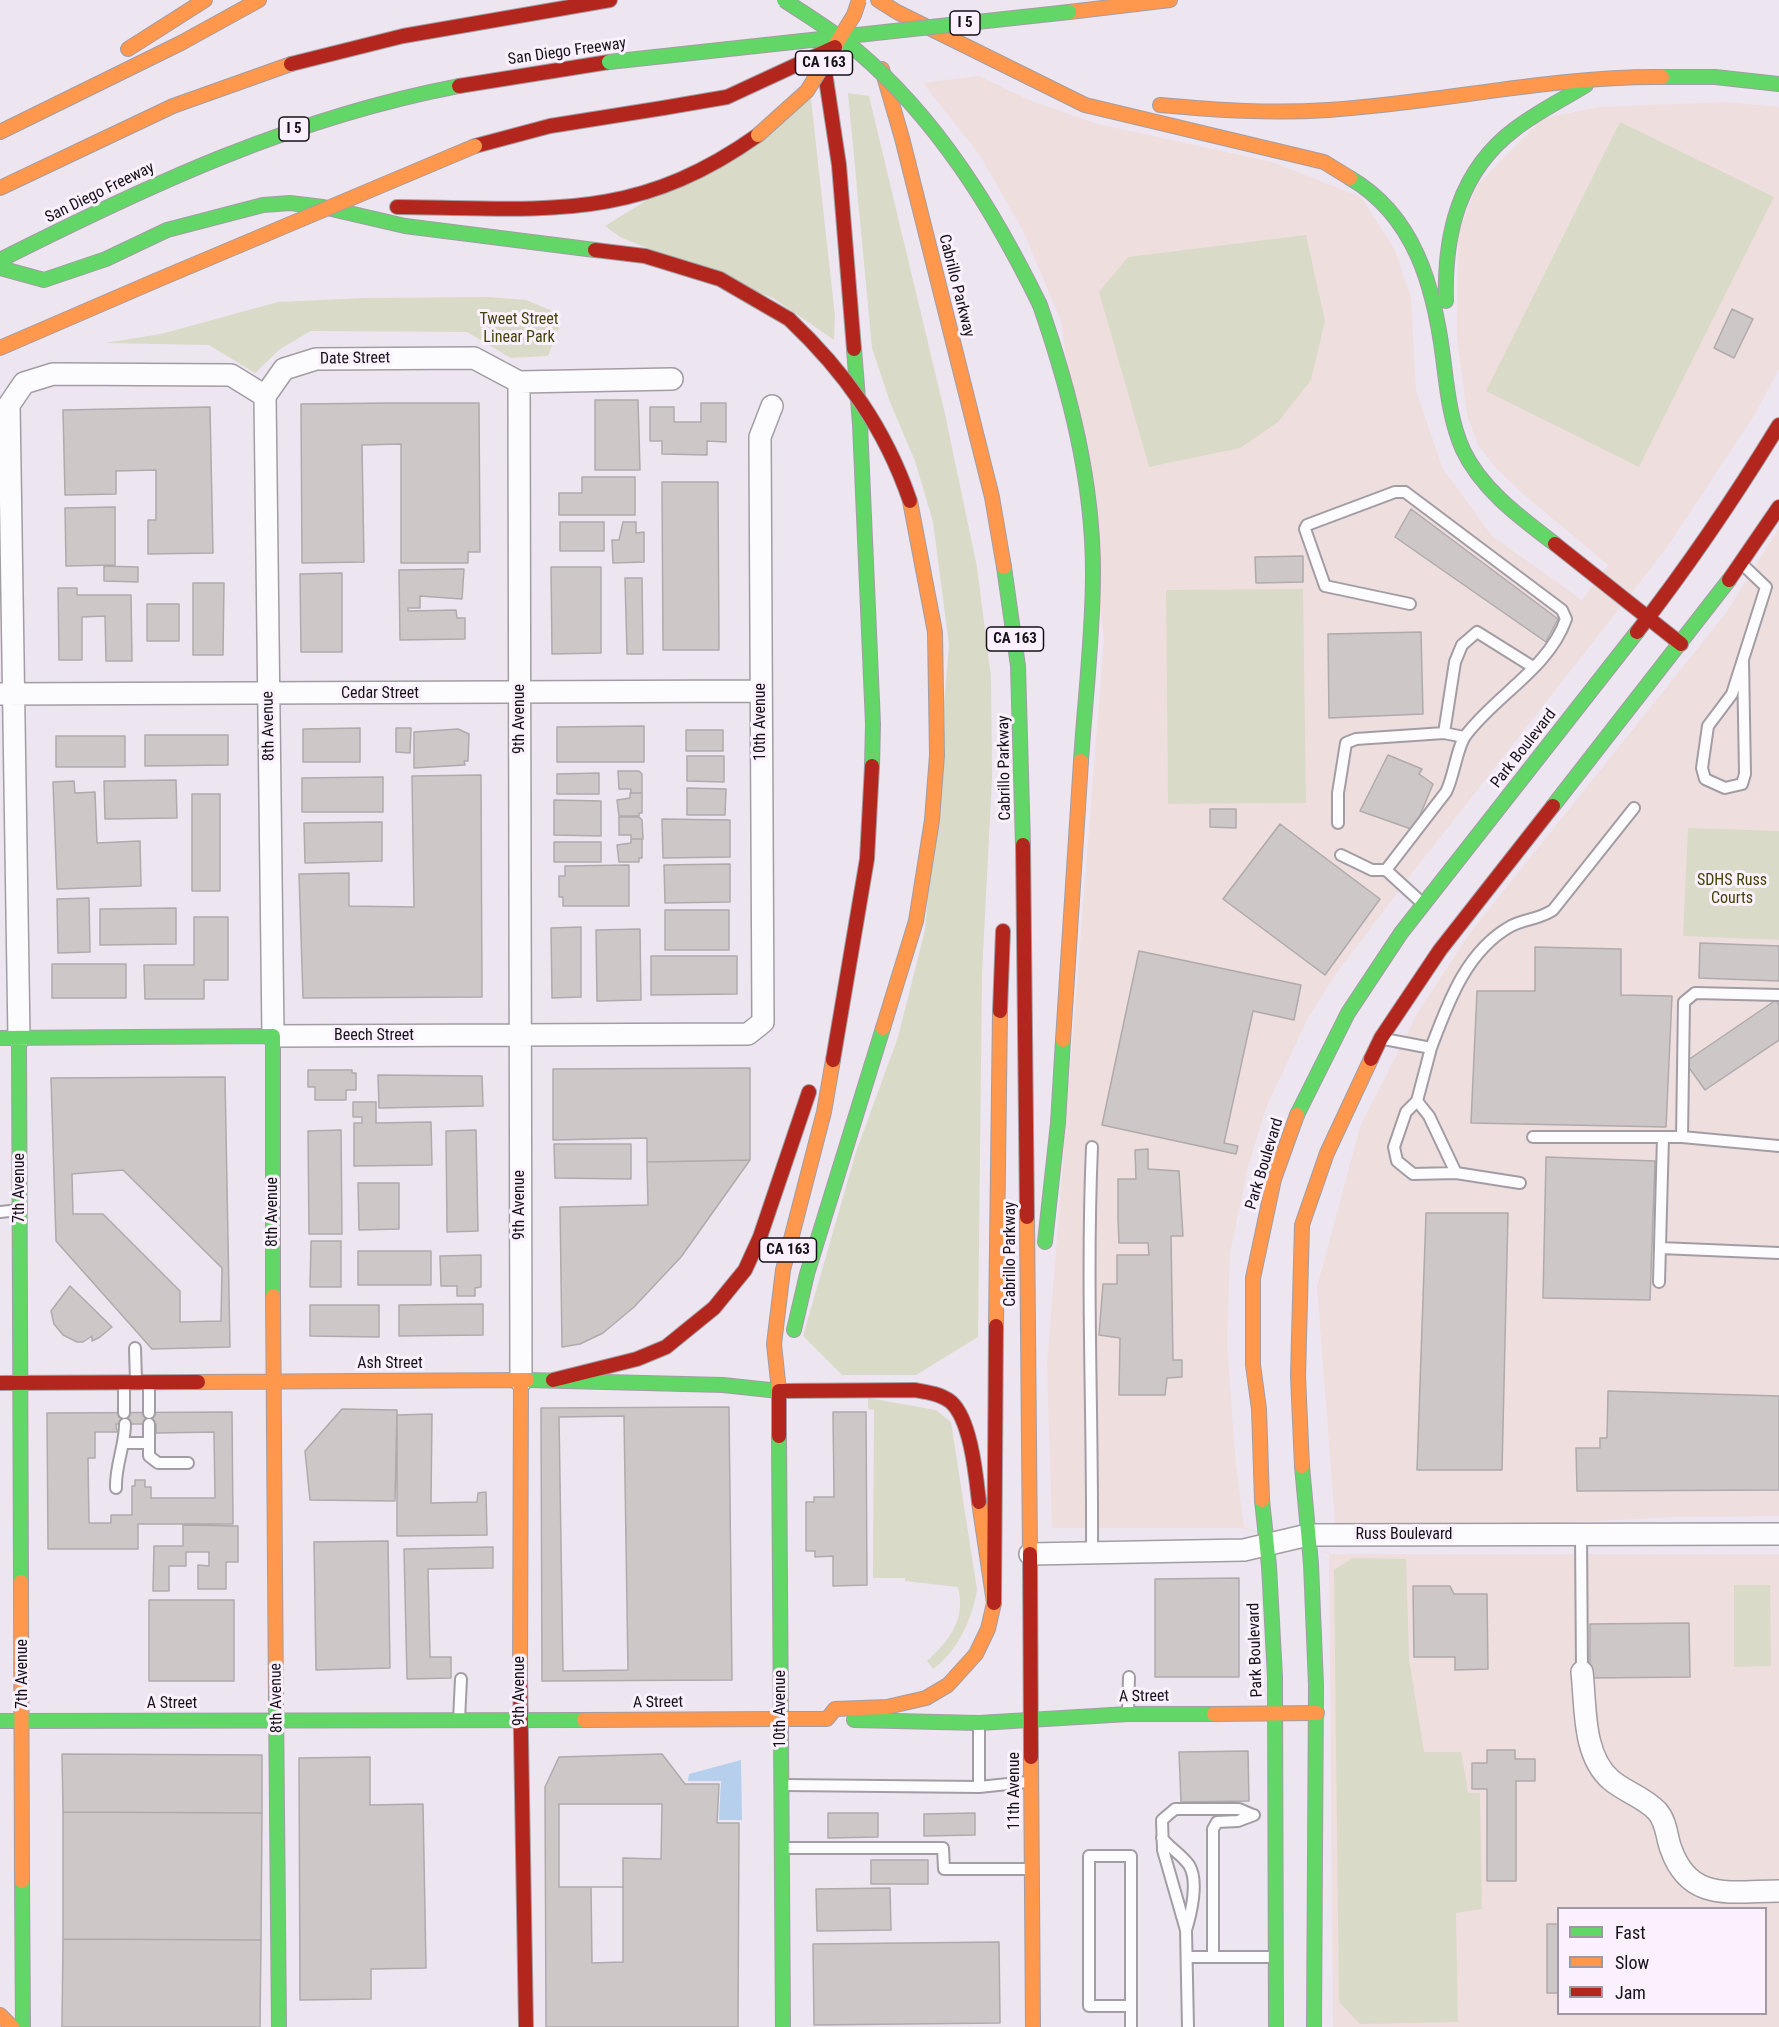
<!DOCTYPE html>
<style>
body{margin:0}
#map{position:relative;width:1779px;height:2027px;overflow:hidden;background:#ede6f0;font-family:"Roboto Condensed",sans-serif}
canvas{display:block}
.legend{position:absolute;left:1557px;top:1907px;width:210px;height:108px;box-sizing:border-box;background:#fbf1fe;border:2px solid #9f97a2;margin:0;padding:8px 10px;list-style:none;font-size:18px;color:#151117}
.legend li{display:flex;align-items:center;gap:12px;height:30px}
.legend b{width:30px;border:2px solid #9f97a2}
</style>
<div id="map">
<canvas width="1779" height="2027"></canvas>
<ul class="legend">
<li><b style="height:8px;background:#63d668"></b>Fast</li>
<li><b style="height:8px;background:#ff974d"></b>Slow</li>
<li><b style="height:8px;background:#b3261e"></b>Jam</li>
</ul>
</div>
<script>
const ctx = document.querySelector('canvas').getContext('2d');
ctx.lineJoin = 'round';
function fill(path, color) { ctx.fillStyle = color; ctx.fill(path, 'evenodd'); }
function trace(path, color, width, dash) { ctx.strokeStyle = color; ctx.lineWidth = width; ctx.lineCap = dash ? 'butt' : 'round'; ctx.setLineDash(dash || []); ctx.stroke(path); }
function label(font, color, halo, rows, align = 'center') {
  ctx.font = font + ' "Roboto Condensed",sans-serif'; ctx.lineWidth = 6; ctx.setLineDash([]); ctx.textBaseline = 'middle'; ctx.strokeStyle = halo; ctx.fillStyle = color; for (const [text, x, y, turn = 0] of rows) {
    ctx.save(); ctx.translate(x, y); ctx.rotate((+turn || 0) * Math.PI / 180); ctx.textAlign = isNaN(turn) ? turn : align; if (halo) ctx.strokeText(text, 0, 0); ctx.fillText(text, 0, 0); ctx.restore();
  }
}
fill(new Path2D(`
 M979,76l52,25 67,23 174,38 89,35 34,53 16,48 5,93 27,78 49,67 90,64 26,-35 -85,-71 -28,-27 -17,-22 -11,-30 -10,-77 1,-104 19,-49 66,-67 57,-11 125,-5 54,5v262l-24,45 -90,136 -248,317 -82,108 -27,43 -42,90 -18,59 -18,86 -3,91 9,121 8,62 88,27h447v473h-446l-4,-473 -87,-26h-190l-5,-164 57,-725 -43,-318 -38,-90 -42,-74 -58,-74zM1558,1908h208v106h-208z
 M1779,528v988l-105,1 -338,18 -19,-248 43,-160 58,-115 52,-79 256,-320z`), '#efdede');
fill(new Path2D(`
 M848,93l21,3 76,318 32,153 14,110 1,101 -10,196 -4,363 -62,38h-74l-39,-39 53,-184 42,-115 27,-107 24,-285 -16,-123 -18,-61 -25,-59 -18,-54z
 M811,99l24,217 -1,24 -61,-42 -153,-61 -15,-11z
 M1620,122l154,75 -135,270 -153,-76z
 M1306,235l19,86 -14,59 -33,42 -38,26 -91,19 -50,-175 29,-35z
 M490,297l36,3 24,10 9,18 -11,28 -37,2 -44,-26 -156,-1 -31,18 -25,24 -46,-28 -104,-2 56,-9 117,-32 86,-4z
 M1303,589l3,214 -138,1 -2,-214z
 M1688,828l91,3v109l-96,-4z
 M868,1398l68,12 15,12 26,168c-5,29 -19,61 -44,79l-6,-8c23,-21 39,-42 31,-74l-53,-6v-3h-32l1,-168 -6,-1z
 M1353,1558l53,1 3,100 15,93h37l7,41h12l2,116 -26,4 2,109 -98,2 -21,-22 -5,-432z
 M1734,1585h36l1,81 -37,1z`), '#dadac8');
fill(new Path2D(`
 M741,1760l1,60h-23l2,-39h-33l1,-7z`), '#b5cfec');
const building = new Path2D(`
 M1732,309l21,10 -19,39 -20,-10z
 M595,400h43l2,70h-45z
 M390,403h89l1,149h-12v11h-67v-119l-39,1 2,117 -62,1 -1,-159z
 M701,403h25v39l-19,-1v14l-45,-1v-13h-12v-34h24v15h27z
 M210,407l3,146 -65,1v-34h8v-50l-40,1v23l-51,1 -2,-85z
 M582,477h53v38h-76v-22h23z
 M662,482h56l1,168h-56z
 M115,507v58l-49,1 -1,-58z
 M1411,509l147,110 -12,23 -151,-105z
 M560,522h44v29h-44z
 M623,522h13v11l8,-1v30l-31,1 -1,-23h7z
 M1303,556v26l-47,1 -1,-26z
 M104,566l34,1v15l-34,-1z
 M551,567h50v86l-49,1z
 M464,569l-2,30 -42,-3v12h-12v3l48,-1 1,8h8v21l-65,1 -1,-70z
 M342,573v79h-41l-1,-78z
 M625,578h17l1,76h-16z
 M193,583h31l-1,72h-30z
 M58,588h19v7h54l1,66h-26l-1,-45 -23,1v43h-23z
 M147,604h32v37h-32z
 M1421,632l2,82 -94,4 -1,-84z
 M644,726v36h-87v-35z
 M360,728v34h-57v-33z
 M396,728h15l-1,25 -14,-1z
 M458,729l11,5 -1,27h-4l1,4 -51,3v-36z
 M686,730h37v21h-37z
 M145,735h83v30l-83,1z
 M56,736h69v31h-69z
 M1388,755l34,14 -3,5 14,10 -19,46 -54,-19z
 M687,756h37v26l-37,-1z
 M618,771h21l3,3v19h-11v-4h-12z
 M599,773v21h-42v-20z
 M481,775l1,222 -179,1 -4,-124 50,-1v33l65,1 -2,-131z
 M383,777v35h-81v-34z
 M176,780l1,38 -72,1 -1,-38z
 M74,781l1,12 20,-1 2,51 43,-2 1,45 -84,3 -4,-107z
 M687,788l39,1 -1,26h-38z
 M630,793h12v20h-3v3h-20l-2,-16 13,-2z
 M192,794h28v97h-28z
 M554,800l47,1v35l-47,-1z
 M1210,809h26v19l-26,-1z
 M619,817h20l3,3 1,19h-12v-4h-12z
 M662,819l68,1v37l-67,1z
 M382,822v39l-77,2 -1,-40z
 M1280,824l100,75 -55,76 -102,-76z
 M631,839h11v19h-3v4h-20l-2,-17 14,-2z
 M554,842h47v20h-47z
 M730,864v38l-65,1 -1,-38z
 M629,865v41h-66v-9h-4v-21h6v-10z
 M89,898l1,54 -32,1 -1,-54z
 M176,908v36l-76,1v-36z
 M665,910h64v40h-64z
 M194,917h34v63h-24v19h-59l-1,-34h50z
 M581,927v70l-29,1 -1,-70z
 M640,929l1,71 -44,1 -1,-71z
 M1700,943l79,3v35l-80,-3z
 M1535,947l86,2v46l51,1 -6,131 -195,-4 6,-132h58z
 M1139,951l162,34 -7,35 -41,-9 -29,132 14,3 -2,8 -134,-29z
 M651,956h86v38l-86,1z
 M52,964h74v34h-74z
 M1776,1000l3,5v35l-74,50 -20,-28z
 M750,1068v92l-103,2v-24l-94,2v-71z
 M308,1070h44v3h4v17h-10v10h-31v-13h-7z
 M378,1075l104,1 1,30 -104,2z
 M225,1077l5,270 -78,2 -96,-108 -5,-163z
 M353,1102h23v21l55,-1 1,43 -78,1v-43h8v-6h-9z
 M341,1130l1,104h-33l-1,-103z
 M476,1130l2,101 -31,1 -1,-101z
 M554,1144h77v35l-76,-1z
 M1148,1149v20l31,2 4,65h-12l2,124h9v17l-15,1 -2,17h-46l1,-57 -21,-3 4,-51h14v-29h32l-1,-12h-29l-1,-25v-39h18l-1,-29z
 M1546,1157l109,4 -5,139 -107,-2z
 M750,1160l-69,97 -47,50 -31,26 -23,11 -18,3 -2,-140 88,-2 -1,-43z
 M123,1170l99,98 -1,53 -41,1v-31l-77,-77h-30l-1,-40z
 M358,1183h41v46l-40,1z
 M1426,1213h82l-6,257h-85z
 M311,1241h30v46h-31z
 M358,1251h73v34h-73z
 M481,1255v32l-6,1v8h-18v-10h-16l-1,-30z
 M70,1286l42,41 -12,10 -8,4v-5l-9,6h-6l-14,-7 -9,-11 -3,-13z
 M483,1304v31l-84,1v-31z
 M310,1305h69v32l-69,-1z
 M1608,1391l171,5v94l-202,1 -1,-43h24v-10h7z
 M729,1407l3,273 -190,1 -1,-273z
 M342,1409l55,1 -2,91 -85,-1 -5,-49z
 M232,1412l1,112h-95v25h-90l-1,-136zM116,1424h40v9l58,-1 1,66h-64v-11h-6v-7h-10v6h-3v29h-21v8h-22l-1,-65h7v-26h22z
 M833,1412h33l1,173 -34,1v-30l-18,1v-6h-9v-49h8v-5h20z
 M432,1414l-1,89 46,-1 1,-9 8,-1 1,43 -90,1v-121z
 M624,1416l4,254 -65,1 -4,-254z
 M183,1525l55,1v36h-12v27h-28v-24l11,1v-14h-23v14h-17v25h-16l1,-45h29z
 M388,1541l2,127 -74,2 -2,-128z
 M493,1547v21l-65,1 2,88h21v21l-44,1 -3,-130z
 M1239,1578v99h-84v-98z
 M1413,1586h37l4,8h33l1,75 -33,1v-13h-41z
 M149,1600h85v81h-85z
 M1689,1623l1,54 -100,1v-54z
 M1487,1750h28v9h20v22h-19v100h-29v-92h-15v-26h15z
 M1248,1751l1,50 -68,1 -2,-50z
 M62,1754l200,1v58l-199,-1z
 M662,1754l23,30h34l-2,39h22l-1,204h-192l-1,-240 14,-30z
 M370,1757v48l53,-1 3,164 -55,1v30l-71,1 -1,-242z
 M559,1804h103l-1,55 -38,-1v29h-64z
 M63,1812l199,1 -1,127 -198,-1z
 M828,1813h50v24l-50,1z
 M975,1813v22l-51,1v-22z
 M871,1860h57v24h-57z
 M591,1887h32v75l-31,1z
 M890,1888l1,42 -74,1 -1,-42z
 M1547,1924h11v69h-11z
 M63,1939l198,1 -1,87h-198z
 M999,1942l1,81 -186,2 -1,-81z`);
fill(building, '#cdc7c8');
trace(building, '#afaaab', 1.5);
const lane = new Path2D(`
 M1743,660l2,114 -3,10 -17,4 -20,-9 -3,-11 6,-42 24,-32 34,-107 -22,-21
 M1444,733l11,-71 7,-17 15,-13 56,35
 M1338,823v-30l8,-50 10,-4 88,-6 20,4
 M1341,855l31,15h14l35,32
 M1386,870l60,-78c8,-15 11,-46 20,-57 30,-40 83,-67 100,-116l-4,-9 -157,-118h-10l-88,33 -2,4 20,57 85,18
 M1779,995l-84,-2 -11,9 -2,135 97,9
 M1384,1039l47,9 -14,53 -11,11 -12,35 3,14 16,13 43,-1 64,10
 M1431,1048c17,-45 35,-97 80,-122 14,-7 29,-7 42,-16l81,-102
 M1417,1101l12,15 27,57
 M1533,1137h149
 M0,1212l19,-2
 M1660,1248l119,5
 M1659,1282l4,-145
 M135,1348l1,33
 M124,1383v30
 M149,1385v28
 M149,1424v32l9,7h30
 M125,1443h24
 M116,1488c-1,-22 9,-42 9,-64
 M1581,1534l1,138
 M1092,1553c1,-136 -6,-270 0,-406
 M1128,1713l1,-36
 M459,1720l2,-41
 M784,1785l195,2 48,-5
 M979,1787v-63
 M1162,1838c8,10 20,17 27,27 10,16 2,49 -3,65
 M786,1848h157l1,21h85
 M1188,1957h83
 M1213,1957v-128l4,-7 21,-1 16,-6
 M1131,2027v-171h-42v150h42
 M1188,2027l-2,-97 -23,-80 -1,-30 13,-11h64l14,6`);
const street = new Path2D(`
 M519,382l2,999
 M265,396l8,640 475,-2 15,-12 -3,-585 12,-31
 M265,396l19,-27 32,-10 158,-1 45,24 153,-3
 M1,694l759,-3
 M19,1038l-10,-633 15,-22 29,-9 178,1 34,21
 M1030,1554l214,-4 64,-15 471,-1
 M1582,1672c4,34 0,83 29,108 14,12 33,17 46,31 10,11 9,25 14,38 19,54 61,42 108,42`);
const fast = new Path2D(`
 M1662,77h53l64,7
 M1350,178c65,38 84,109 93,179 4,31 7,64 20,93 19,40 58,68 92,94
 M0,260c151,-76 292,-142 459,-174
 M0,268l44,12 62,-21 61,-29 96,-25 27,-2 33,4 82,19 190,24
 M1446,301c-2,-67 13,-130 69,-172 22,-17 47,-29 71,-44
 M1040,305c30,87 53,176 53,268 0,63 -8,126 -12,188
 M854,349l6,75 13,300 -1,42
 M1004,567l14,99 5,179
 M1553,806l176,-226
 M0,1038l273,-2v260
 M19,1038l2,544
 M1297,1115l51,-102 53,-80 236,-301
 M1045,1242l13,-119 5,-83
 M794,1330l13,-56 76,-246
 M527,1380l196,5 56,6
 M779,1436l4,591
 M1302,1466l9,98 5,121 -2,342
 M1262,1500l7,66 6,111 1,350
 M276,1702l3,325
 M854,1720l125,3 149,-9h86
 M0,1721l584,-1
 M22,1881l1,146`);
const slow = new Path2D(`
 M878,0l19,12 188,93 239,57 26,16
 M1069,12l101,-12
 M128,49l77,-49
 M882,69l20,69 90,359 12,70
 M1160,105c56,5 111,9 168,5 111,-7 222,-34 334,-33
 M0,132l181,-89 78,-43
 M0,188l173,-82 118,-42
 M0,348l155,-67
 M883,1028l33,-107 16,-101 5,-65 -2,-123 -25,-131
 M1063,1040l18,-279
 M1027,1217l3,337
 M273,1296l3,406
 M996,1326l4,-315
 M198,1382l329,-2
 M779,1391l-5,-47 9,-74 41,-158 9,-52
 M1302,1466l-4,-90 4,-151 25,-72 44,-94
 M1262,1500l-3,-91 -6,-44v-87l21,-99 23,-64
 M21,1582l1,299
 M520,1678l1,-297
 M1214,1714l103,-1
 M781,1719h46l8,-10 52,-2 39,-9 22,-13 28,-31 12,-25 6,-26 -15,-101
 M584,1720l197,-1
 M1031,1757l2,270
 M0,2015l12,12`);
const jam = new Path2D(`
 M821,46l18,119 15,184
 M291,64l112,-28 207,-36
 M459,86l150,-24
 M475,146l75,-20 113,-18
 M397,207c144,1 236,17 361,-72
 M595,250l50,6 75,23 69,40
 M1555,544l126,100
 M1729,580l50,-73
 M1637,632c52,-67 98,-135 142,-207
 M1023,845l4,372
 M1000,1011l3,-80
 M1371,1059l10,-21 59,-88 113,-144
 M833,1060l34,-201 5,-93
 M553,1380l84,-21 29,-12 48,-39 31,-38 15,-33 49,-145
 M0,1383l198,-1
 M779,1436v-45l136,-1c12,2 26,4 36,12 20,18 25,74 28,100
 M1030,1554l1,203
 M994,1603l2,-277
 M520,1678l6,349`);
trace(lane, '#a29da4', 14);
trace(street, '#a29da4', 24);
trace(fast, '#a29da4', 16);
trace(slow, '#a29da4', 16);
trace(jam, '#a29da4', 16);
trace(lane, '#fcfbfd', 10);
trace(street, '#fcfbfd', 21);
trace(fast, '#63d668', 14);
trace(slow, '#ff974d', 14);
trace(jam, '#b3261e', 14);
const fastBridge = new Path2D(`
 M784,0c24,16 49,31 72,50 81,68 138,161 184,255
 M609,62l460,-50`);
const slowBridge = new Path2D(`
 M758,135l49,-44 47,-76 5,-15
 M155,281l320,-135`);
const jamBridge = new Path2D(`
 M663,108l64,-11 108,-50
 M789,319c56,53 96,109 121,182`);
trace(fastBridge, '#a29da4', 16, []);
trace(slowBridge, '#a29da4', 16, []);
trace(jamBridge, '#a29da4', 16, []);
trace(fastBridge, '#63d668', 14);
trace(slowBridge, '#ff974d', 14);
trace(jamBridge, '#b3261e', 14);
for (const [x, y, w] of [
 [965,23,30],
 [824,63,57],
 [294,129,30],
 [1015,639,57],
 [788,1250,57]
]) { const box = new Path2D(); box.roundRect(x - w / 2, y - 12, w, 24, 4.5); ctx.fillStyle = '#fbf1fe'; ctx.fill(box); trace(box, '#151117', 1.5); }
label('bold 15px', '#151117', null, [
 ["I 5",965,23],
 ["CA 163",824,63],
 ["I 5",294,129],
 ["CA 163",1015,639],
 ["CA 163",788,1250]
]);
label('16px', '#151117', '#fbf1fe', [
 ["San Diego Freeway",567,52,-8],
 ["San Diego Freeway",100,193,-26],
 ["Cabrillo Parkway",956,286,76],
 ["Date Street",355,359,-1],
 ["Cedar Street",380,694],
 ["9th Avenue",520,719,-90],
 ["10th Avenue",761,722,-90],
 ["8th Avenue",269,726,-91],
 ["Park Boulevard",1524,749,-52],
 ["Cabrillo Parkway",1005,768,-91],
 ["Beech Street",374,1036],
 ["Park Boulevard",1265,1164,-73],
 ["7th Avenue",20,1188,-90],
 ["9th Avenue",520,1205,-90],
 ["8th Avenue",273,1212,-90],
 ["Cabrillo Parkway",1011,1254,-90],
 ["Ash Street",390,1364],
 ["Russ Boulevard",1404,1535],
 ["Park Boulevard",1256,1650,-92],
 ["7th Avenue",23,1674,-90],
 ["9th Avenue",520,1691,-90],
 ["A Street",1144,1697,-1],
 ["8th Avenue",277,1698,-91],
 ["A Street",658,1703,-1],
 ["A Street",172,1704],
 ["10th Avenue",781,1709,-90],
 ["11th Avenue",1015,1791,-90]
]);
label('16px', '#3f4305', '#fbf1fe', [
 ["Tweet Street",519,320],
 ["Linear Park",519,338],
 ["SDHS Russ",1732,881],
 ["Courts",1732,899]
]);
</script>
